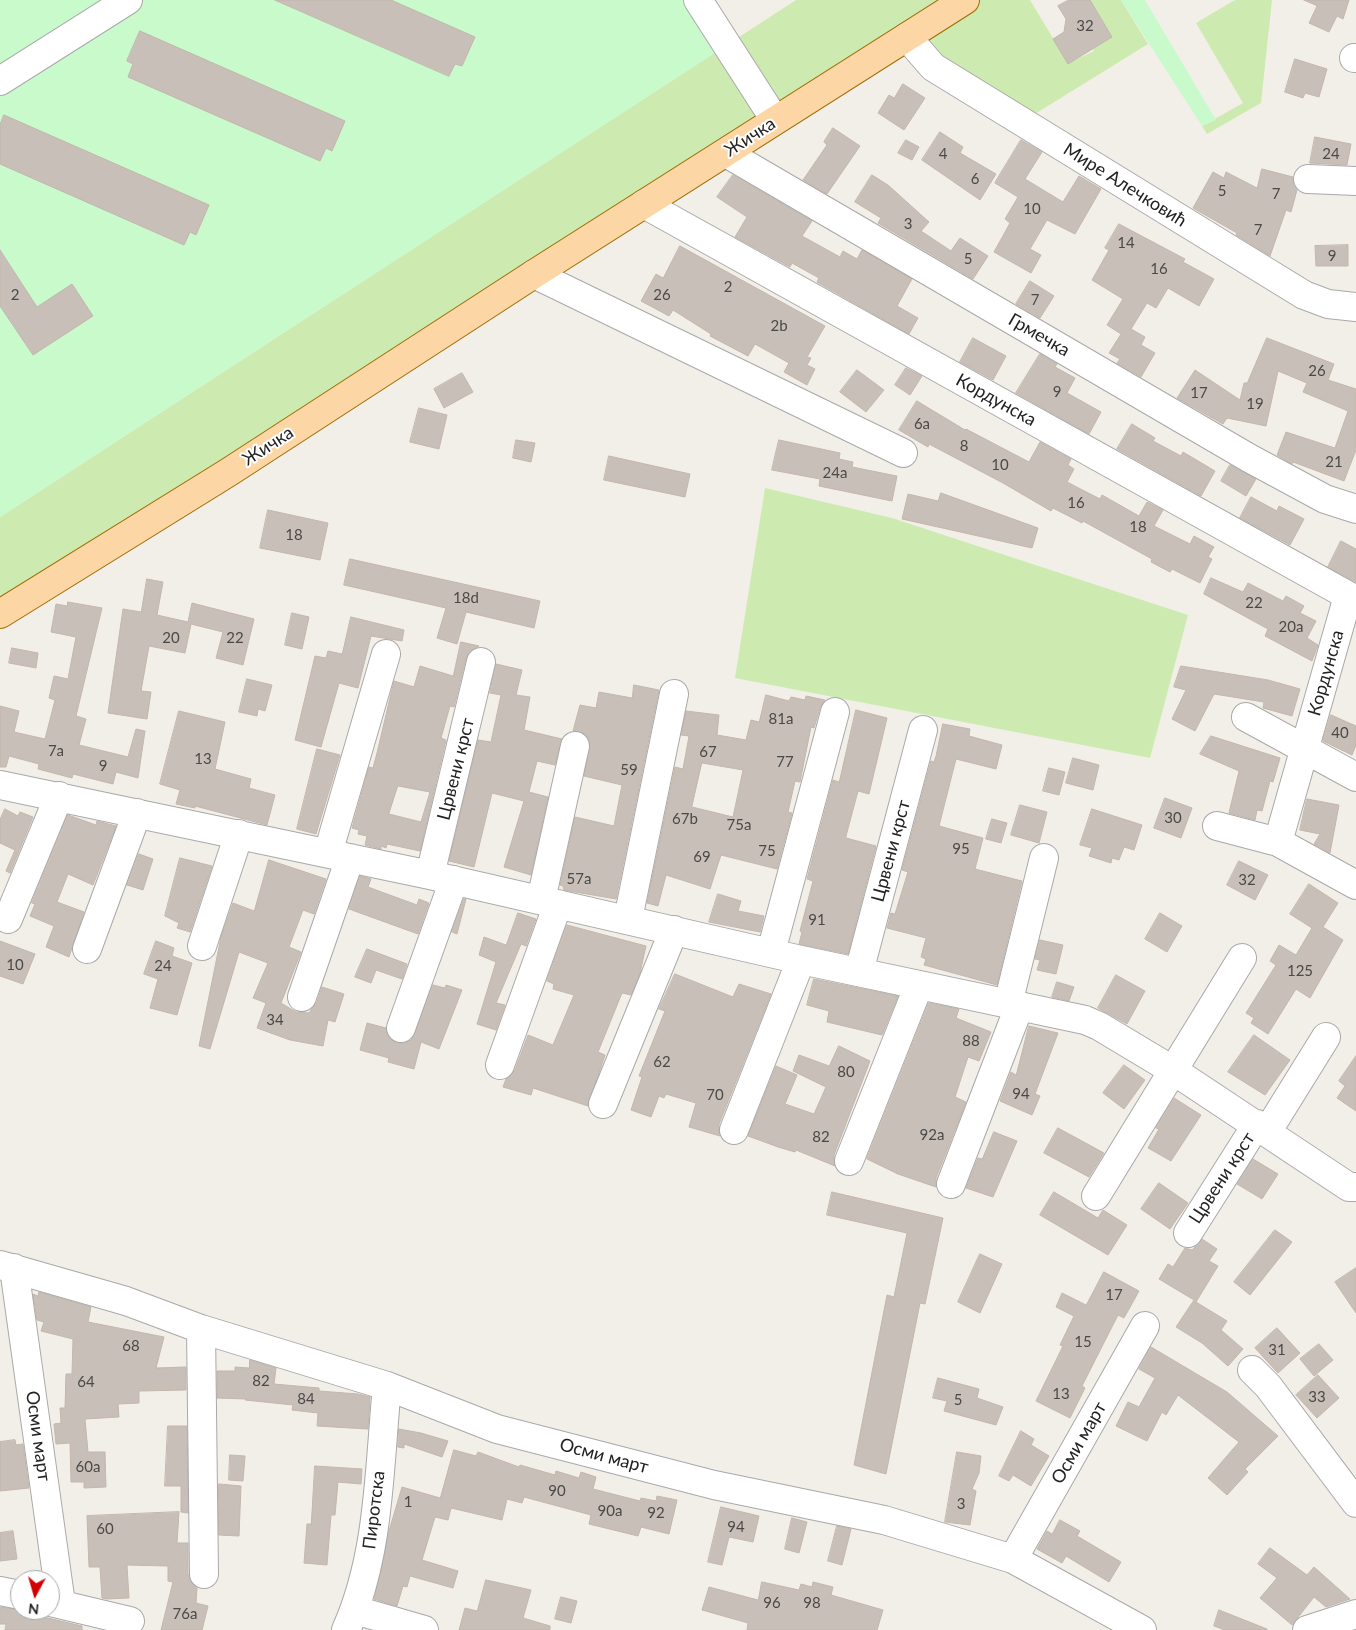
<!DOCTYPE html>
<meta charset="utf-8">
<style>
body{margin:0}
#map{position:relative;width:1356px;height:1630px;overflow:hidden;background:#f2efe9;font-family:Lato,sans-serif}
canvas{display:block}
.north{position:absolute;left:10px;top:1570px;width:50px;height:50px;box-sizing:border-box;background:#fff;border:1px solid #a7a7a7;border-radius:50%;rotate:186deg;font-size:14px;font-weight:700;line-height:20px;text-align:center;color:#222}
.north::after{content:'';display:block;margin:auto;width:18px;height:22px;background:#d40000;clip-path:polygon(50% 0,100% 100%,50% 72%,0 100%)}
</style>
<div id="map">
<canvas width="1356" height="1630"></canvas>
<div class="north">N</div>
</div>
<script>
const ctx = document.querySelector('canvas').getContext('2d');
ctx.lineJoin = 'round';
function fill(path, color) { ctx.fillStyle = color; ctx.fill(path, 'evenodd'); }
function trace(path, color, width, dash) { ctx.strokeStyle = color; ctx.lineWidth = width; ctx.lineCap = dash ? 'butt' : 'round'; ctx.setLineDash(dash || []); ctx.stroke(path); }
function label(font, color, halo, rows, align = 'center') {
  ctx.font = font + ' Lato,sans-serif'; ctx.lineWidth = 4; ctx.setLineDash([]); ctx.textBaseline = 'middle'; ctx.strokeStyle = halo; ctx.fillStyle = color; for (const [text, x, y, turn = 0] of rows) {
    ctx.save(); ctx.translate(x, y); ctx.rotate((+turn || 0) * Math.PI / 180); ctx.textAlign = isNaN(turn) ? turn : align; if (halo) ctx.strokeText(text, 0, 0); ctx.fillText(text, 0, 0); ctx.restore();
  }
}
fill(new Path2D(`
 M796,0h234l38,63 26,-12 -1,-2 19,-12 -22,-37h31l27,44 -126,78 -114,-85 -908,577v-97z
 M1235,0h37l-11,103 -54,31 -5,-8 41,-23 -47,-80z
 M765,488l127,30 296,97 -38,143 -415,-80z`), '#cdebb0');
fill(new Path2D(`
 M0,0h698l29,45 -727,472z
 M1121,0h24l71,120 -14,6z`), '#c8facc');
const building = new Path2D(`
 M275,0h116l84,37 -13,29 -7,-2 -6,12z
 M1069,0h21l22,37 -44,27 -15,-25 11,-7 2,-13 -8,-13z
 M1304,0h45l-6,19 -6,-3 -8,16 -20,-9 8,-17z
 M140,31l205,90 -13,30 -6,-3 -6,13 -192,-84 5,-13 -6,-3z
 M1295,59l32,10 -8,28 -14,-4 -2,5 -18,-6z
 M903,84l22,14 -21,32 -26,-17 11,-18 5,3z
 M4,115l205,90 -13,30 -6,-3 -6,13 -184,-81v-39z
 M833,128l27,18 -33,48 -24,-14 24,-35 -3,-3z
 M940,132l23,15 -3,6 36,21 -16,26 -58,-40z
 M1315,137l36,7 -4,21 -37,-2z
 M906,140l13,7 -7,13 -14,-7z
 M1021,140l21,12 -17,27 38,23 16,-26 22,13 -26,45 -28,-14 -17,29 11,6 -10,18 -37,-21 16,-29 -5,-4 13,-22 -23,-14z
 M1262,169l31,8 1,9 3,4 -6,22 -5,-2 -16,46 -34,-21 1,-2 -44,-25 20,-36 11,6 2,-6 31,16z
 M733,175l79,46 -10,15 38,21 3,-6 14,8 5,-9 50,29 -15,27 21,12 -9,16 -92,-52 2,-4 -27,-15 -2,4 -55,-30 12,-20 -30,-20z
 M872,175l16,10 41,37 -8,9 30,20 9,-13 28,18 -15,23 -95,-56 3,-5 -26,-16z
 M1119,224l66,35 -2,3 31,17 -15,27 -31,-18 -12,20 -9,-5 -16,26 14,8 -4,8 14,8 -14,24 -24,-14 3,-4 -11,-6 12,-19 -14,-9 16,-26 -31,-19 17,-30 -4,-2z
 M1348,245v21h-32l-1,-20z
 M680,246l145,80 -18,31 4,1 -4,7 8,4 -8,16 -23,-13 5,-9 -34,-19 -7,12 -38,-20 1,-2 -38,-24 -4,6 -28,-15 15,-27 7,4z
 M0,250l37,57 35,-23 21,32 -60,39 -33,-49z
 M1030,281l24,15 -14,22 -24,-14z
 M973,338l33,18 -13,24 -33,-18z
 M1267,338l67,26 -6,16 28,9v61l-12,31 -51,-19 -1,2 -15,-9 9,-23 49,16 13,-37 -45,-19 4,-9 -29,-12 -12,55 -39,-8 -4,6 -46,-26 18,-28 45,30 4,-17h3z
 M1040,354l17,10 -2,3 20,11 -8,15 34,19 -12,22 -73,-41z
 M906,368l16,8 -12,19 -15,-10z
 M857,370l27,20 -18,22 -26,-20z
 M462,373l11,19 -29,16 -10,-19z
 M917,401l48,29 1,-1 63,33 11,-20 31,17 -3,6 6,4 -7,13 33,17 2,-4 37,21 8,-14 16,8 -9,16 36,18 4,-8 20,11 -6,10 4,2 -12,24 -28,-14 -2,3 -19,-10 1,-3 -69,-38 -1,2 -29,-15 -2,3 -48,-28 -74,-39 -1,3 -29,-17z
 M419,408l28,7 -8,34 -29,-7z
 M1132,424l23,14 -2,3 28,15 2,-4 32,19 -14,25 -84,-47z
 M516,440l19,3 -4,19 -18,-4z
 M779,440l61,13 -1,6 14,3 -1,5 45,9 -5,25 -73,-15 1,-7 -48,-9z
 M609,456l81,18 -5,23 -81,-17z
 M1230,465l26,14 -10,17 -25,-15z
 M941,493l97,35 -6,20 -130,-29 6,-25 30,7z
 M1251,497l26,14 2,-5 25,13 -14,26 -50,-27z
 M268,510l60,13 -8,37 -60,-12z
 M1341,541l15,8v33l-28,-15z
 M350,559l190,42 -6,27 -68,-16 -9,32 -20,-6 9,-30 -102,-23z
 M1211,578l32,14 5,-9 35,18 3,-5 18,10 -4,7 16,8 -9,17 11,7 -6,16 -47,-25 3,-7 -64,-35z
 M147,579l16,3 -6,33 31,7 4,-19 62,16 -11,46 -27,-7 7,-26 -32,-8 -6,29 -36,-7 -8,45 10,1 -4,27 -39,-6 15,-104 18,3z
 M68,602l34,6 -26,108 10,3 -7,26 49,12 8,-28 9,2 -7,47 -22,-6 -3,12 -40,-10 -1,4 -34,-9 1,-5 -30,-8 -3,11h-6v-61l19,5 -5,21 31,7 10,-39 -6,-2 5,-22 14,3 8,-42 -25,-5 5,-28 11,2z
 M292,613l17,4 -7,32 -17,-4z
 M351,617l53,13 -2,11 -31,-5 -13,52 -19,-5 -18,64 -26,-7 20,-84 11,2 2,-7 14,3z
 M461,642l18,4 -9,5 -4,7 -12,49 -4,-1 -9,32 5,2 -26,111 -33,-7 -1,4 -5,-2v3l-16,-4 2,-9 -9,-2 1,-4 -7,-2 17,-61 4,1 4,-15 17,-72 20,6 6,-21 33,10zM398,786l32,6 -9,30 -32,-8z
 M12,648l26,5 -2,15 -27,-5z
 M496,664l26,6 -6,25 14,2 -6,33 38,9 -7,26 -18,-4 -8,31 19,5 -17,78 -27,-8 20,-66 -32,-8 -18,74 -25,-6 29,-121 13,2 10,-47 -11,-2z
 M1181,666l87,14 32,9 -8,27 -29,-8 1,-6 -50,-8 -19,37 -23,-12 14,-29 -12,-3z
 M247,679l25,6 -7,26 -7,-2 -1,7 -18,-4z
 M634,685l25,5 -43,209 -52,-9 -1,-4 -3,-1 15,-68 39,9 8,-41 -38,-9 6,-34 -5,-8 -12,-3 7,-26 16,3 3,-16 33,6z
 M766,695l23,6 2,-4 14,3 1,-4 19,4 -5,8 -6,20 -3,-1 -11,55 -5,-1 -7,31 4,1 -15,56 -56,-14 -11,34 -44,-14 -8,31 -11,-3 28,-136 8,2 6,-33 -8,-1 5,-24 33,4 -2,20 29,5 5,-20 8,2zM702,763l41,7 -10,47 -41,-10z
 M856,710l31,8 -18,76 -11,-3 -12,45v2l30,8 -28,108 -49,-10 3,-12 -2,-1 13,-50 -6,-2 26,-99 6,2z
 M179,711l46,11 -10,47 36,10 -2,9 26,7 -8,30 -72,-19v2l-19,-4 4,-14 -20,-6z
 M1331,715l25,11v19l-4,10 -29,-14z
 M943,724l27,5 -1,7 33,9 -6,24 -40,-10 -17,67 44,12 -8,31 47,12 -25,104 -73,-20 2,-6 -5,-2 5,-19 -39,-10 4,-15 4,1 13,-42 -6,-2 29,-109 3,1 2,-6z
 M1211,736l69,22 -7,24 -3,-1 -8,30 -5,-1 -2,10 -26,-7 10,-42 -39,-17z
 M317,749l23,6 -24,79 -19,-5z
 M1073,758l26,7 -6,25 -27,-7z
 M1049,768l16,4 -6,23 -16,-4z
 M1165,798l27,10 -11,30 -27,-10z
 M1307,799l32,6 -9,48 -16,-9 6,-10 -20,-4z
 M1020,805l27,7 -8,31 -28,-8z
 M5,809l13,7 2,-4 13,5 -23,56 -4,-2 9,-21 -15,-7v-23z
 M1092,809l50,16 -8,25 -10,-3 -5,13 -7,-2 -1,5 -22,-7 3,-8 -12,-3z
 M68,815l28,10 1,-4 19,5 -23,59 -25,-11 -11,28 27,10 -15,45 -23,-10 8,-21 -24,-10 5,-12 -3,-1z
 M992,819l15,4 -6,20 -15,-4z
 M139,854l14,5 -10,31 -16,-5z
 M180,858l32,8 -22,66 -13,-4 2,-5 -14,-7z
 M269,860l57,19 -12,35 -11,-4 -14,37 12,5 -20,51 15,9 13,1 8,-11 5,-15 22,7 -9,28 -7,-2 -5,26 -33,-6 -33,-12 9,-25 -13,-5 15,-35 -29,-11 -29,97 -11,-3 22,-109 12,-34 21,8z
 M1239,861l29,14 -13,25 -28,-15z
 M360,876l11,3 -3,8 49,18 2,-6 10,4 -11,31 -69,-25z
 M1309,884l29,19 -15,24 20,13 -33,58 -14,-9 -28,45 -17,-11 3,-5 -8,-5 30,-48 -6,-4 9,-16 17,10 16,-27 -22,-14z
 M718,894l23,7 -3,10 26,5 -4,16 -51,-10z
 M464,899h2l-9,35 -5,-2z
 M518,913l18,6 -10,27 -5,-2 -25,59 9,2 -9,25 -19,-6 19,-62 -17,-7 5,-18 22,8z
 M1160,913l22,13 -15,26 -22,-13z
 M567,925l79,21 -6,27 -9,22 -9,-2 -24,59 7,3 -17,51 -55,-18 -2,7 -28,-8 3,-8 9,-9 13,-35 25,10 21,-50 -21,-6 1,-5 -7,-3z
 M1040,940l23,5 -7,29 -19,-4 3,-10 -5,-1z
 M0,941l35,13 -12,30 -23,-8z
 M156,941l18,7 -2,8 20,7 -15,52 -27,-7 8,-29 -14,-5z
 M367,949l40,15 -5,15 -26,-9 -5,13 -16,-6z
 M675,974l58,23 6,-13 32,10 -52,130 1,12 -31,-9 7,-24 -30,-9 -2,4 -5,-2 -8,21 -20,-7 11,-33 -3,-1 26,-65 -6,-2z
 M1116,975l29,16 -18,33 -29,-16z
 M814,979l84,17 -16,39 -55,-13 2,-11 -22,-6z
 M1057,982l17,5 -5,14 -17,-4z
 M433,985l12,3 1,-3 16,5 -23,59 -18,-7 -7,27 -26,-7 1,-4 -29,-8 7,-27 19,5 3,10 6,4 9,1 7,-3z
 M929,1003l30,6 -3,9 35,14 -12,29 -11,-4 -13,40 11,5 -30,76v9l-38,-13 -31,-15z
 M1029,1026l29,7 -23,61 5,2 -8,19 -32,-14 11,-29 5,3z
 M1254,1035l36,25 -25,35 -37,-23z
 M839,1046l31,15 -36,94 1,11 -39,-16 -1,2 -17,-5 -30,-11 28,-70 21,9 -12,29 29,10 12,-27 -33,-16 6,-16 30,11z
 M1356,1056v55l-19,-13 8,-12 -6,-5z
 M1124,1065l21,15 -21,29 -21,-16z
 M1174,1098l27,17 -30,46 -23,-13 11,-19 -3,-1z
 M1058,1128l46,25 -15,24 -45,-24z
 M994,1132l23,9 -24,56 -27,-9 12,-30 4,1z
 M1253,1159l25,15 -16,25 -25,-15z
 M1159,1183l29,20 -18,26 -29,-20z
 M832,1192l111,26 -18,86 -5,-1 -34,171 -32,-9 33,-170 7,2 13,-64 -80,-18z
 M1054,1192l44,26 5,-8 24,15 -19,30 -68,-40z
 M1275,1230l17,12 -42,53 -16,-13z
 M1202,1239l15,10 -8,12 9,5 -22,36 31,19 -6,9 22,19 -15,17 -26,-23 -26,-16 18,-27 -35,-21 9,-15 5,3 12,-19 7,2z
 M980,1254l22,10 -22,49 -22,-11z
 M1356,1268v45l-21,-31z
 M1104,1272l35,19 -15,27 -6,-3 -36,71 3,2 -15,30 -34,-17 27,-55 -3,-1 14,-29 -18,-9 6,-14 24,12z
 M39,1292l52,15 -3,15 76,15 -8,31 30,-1v23l-47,1v12l-21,1 1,13 -34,2 3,33h17l1,35 -22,1v-6h-13l-1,-39 -14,1 -2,-20 7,-1 -1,-15h5l1,-34h6l1,-35 -32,-8 3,-9 -7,-2 -4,-26 5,2z
 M1277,1328l23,25 -22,20 -23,-25z
 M1319,1344l14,16 -19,16 -14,-17z
 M1151,1347l76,45 51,44 -33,33 3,3 -21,23 -19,-17 31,-36 -61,-47 -12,20 -4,-3 -15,29 -31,-15 12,-24 11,5 16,-29 -16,-9z
 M250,1360l26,8 -2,16 45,4v3l39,3 12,3 -2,32 -51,-3 1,-13 -26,-3 1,-5 -48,-5 1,-1 -29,-1v-27h18v-4l14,1z
 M1318,1375l21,23 -22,20 -21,-23z
 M938,1378l41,11 -2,9 26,9 -7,18 -52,-14 3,-10 -14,-3z
 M168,1426h19l1,87 -7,-1v-26h-16z
 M399,1429l22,4 27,8 -6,16 -38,-13v4l-6,-1z
 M1021,1431l13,8 -3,6 18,11 -18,30 -18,-11 -4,6 -10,-5z
 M15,1440l1,5 7,-1 6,44 -29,3v-49z
 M454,1450l22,6 2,-4 41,15 1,-2 35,10 1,-4 23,7 2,-6 15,5 -3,12 47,12 1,-3 15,3 1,-5 20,4 -8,34 -28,-7 -3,9 -49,-12 2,-9 -67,-18 -2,6 -15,-4 -5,21 -51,-12 -3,12 -13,-3 -13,43 36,11 -5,17 -43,-12 -3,11 -4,-1 -6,20 -23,-7 15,-68 13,-44 38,11z
 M957,1452l24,4 -2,17 -7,16 4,2 -6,34 -25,-3z
 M230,1455l15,1 -2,25 -14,-1z
 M315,1466l47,3 -1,15 -23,-2 -3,33h-4l-4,50 -23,-2 3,-39h4z
 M219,1484l22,2 -2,50 -20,-1z
 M721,1507l38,9 -6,26 -24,-5 -7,28 -14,-3z
 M179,1512l-2,31h11v31l3,8 6,6 -1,15 12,3 -6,24h-41l12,-48 -5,-1v-15l-41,-1 2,33 -22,1 -5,-1 -2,-31h-11l-2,-51z
 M792,1518l15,4 -8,31 -14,-4z
 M1060,1520l20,11 -3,5 44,26 -12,20 -43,-26 -4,7 -25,-14 10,-18 5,3z
 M837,1526l14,3 -9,36 -14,-4z
 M13,1531l4,28 -17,2v-28z
 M1270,1548l37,27 7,-8 36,32 -24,8 -12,-10 -22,28 -32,-27 17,-20 -19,-14z
 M486,1580l45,10 -8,28 27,8v4h-91l6,-22 12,3z
 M762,1582l37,8 2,-6 11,3 1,-5 20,5 -2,8 52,15 -6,20h-130l1,-7 -46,-13 7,-23 49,13z
 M561,1597l16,4 -6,22 -16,-4z
 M0,1607l22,3v2l60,14v4h-77l1,-6h-6z
 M1219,1610l48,19v1h-42l-11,-4z`);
fill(building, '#c7bfb8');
trace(building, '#c4b6ab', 1);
const minor = new Path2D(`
 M698,0l77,120
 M907,37l26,30 371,228 24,9 28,3
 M1354,58h2
 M0,81l128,-81
 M726,153l523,305 76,41 31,10
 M1308,179l48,2
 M644,204l712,396
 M534,274l369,179
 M1348,596l-70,246 78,43
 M1246,717l110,60
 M0,785l430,90 371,85 284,60 14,6 75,45 175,116h7
 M1217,826l61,16
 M328,853l58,-199
 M430,875l51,-213
 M541,900l34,-154
 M8,919l51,-123
 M628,919l46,-225
 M202,946l37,-112
 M87,949l50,-136
 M771,952l64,-240
 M859,972l64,-242
 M302,997l48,-139
 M1008,1004l36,-146
 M401,1028l53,-148
 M500,1065l58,-161
 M603,1104l71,-174
 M734,1130l67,-170
 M1267,1132l59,-95
 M849,1161l70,-176
 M951,1184l68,-177
 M1096,1196l146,-238
 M1188,1233l69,-109
 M0,1265l126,36 75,28 186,57 110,43 217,56 170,35 129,39 129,71
 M14,1268l47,336
 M201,1329l3,245
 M1252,1370l16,16 88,117
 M1013,1559l132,-233
 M0,1591l20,4
 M50,1602l80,19
 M355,1610l69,20
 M346,1630c34,-76 33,-162 41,-244
 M1307,1630l49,-16`);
const major = new Path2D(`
 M0,614l229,-142 305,-198 431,-274`);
trace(minor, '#a9a9a9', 30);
trace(major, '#a06b00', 30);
trace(minor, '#fff', 28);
trace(major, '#fcd6a4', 28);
label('15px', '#4b4948', null, [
 ["32",1085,26],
 ["4",943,154],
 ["24",1331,154],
 ["6",975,179],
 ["5",1222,191],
 ["7",1276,194],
 ["10",1032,209],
 ["3",908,224],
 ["7",1258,230],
 ["14",1126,243],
 ["9",1332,256],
 ["5",968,259],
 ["16",1159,269],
 ["2",728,287],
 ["2",15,295],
 ["26",662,295],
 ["7",1035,300],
 ["2b",779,326],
 ["26",1317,371],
 ["9",1057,392],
 ["17",1199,393],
 ["19",1255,404],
 ["6a",922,424],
 ["8",964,446],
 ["21",1334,462],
 ["10",1000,465],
 ["24a",835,473],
 ["16",1076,503],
 ["18",1138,527],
 ["18",294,535],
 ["18d",466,598],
 ["22",1254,603],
 ["20a",1291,627],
 ["20",171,638],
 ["22",235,638],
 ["81a",781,719],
 ["40",1340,733],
 ["7a",56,751],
 ["67",708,752],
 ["13",203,759],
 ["77",785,762],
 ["9",103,766],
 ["59",629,770],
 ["30",1173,818],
 ["67b",685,819],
 ["75a",739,825],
 ["95",961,849],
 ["75",767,851],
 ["69",702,857],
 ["57a",579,879],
 ["32",1247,880],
 ["91",817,920],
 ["10",15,965],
 ["24",163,966],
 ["125",1300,971],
 ["34",275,1020],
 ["88",971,1041],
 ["62",662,1062],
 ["80",846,1072],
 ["94",1021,1094],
 ["70",715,1095],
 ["92a",932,1135],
 ["82",821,1137],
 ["17",1114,1295],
 ["15",1083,1342],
 ["68",131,1346],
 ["31",1277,1350],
 ["82",261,1381],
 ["64",86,1382],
 ["13",1061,1394],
 ["33",1317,1397],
 ["84",306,1399],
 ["5",958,1400],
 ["60a",88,1467],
 ["90",557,1491],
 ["1",408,1502],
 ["3",961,1504],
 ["90a",610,1511],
 ["92",656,1513],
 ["94",736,1527],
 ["60",105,1529],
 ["96",772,1603],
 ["98",812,1603],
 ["76a",185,1614]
]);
label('18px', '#222', '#fff', [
 ["Жичка",750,137,-33],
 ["Мире Алечковић",1125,185,32],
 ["Грмечка",1039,335,30],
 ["Кордунска",996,400,29],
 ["Жичка",268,446,-33],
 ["Кордунска",1326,673,-74],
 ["Црвени крст",456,769,-76],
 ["Црвени крст",891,851,-75],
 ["Црвени крст",1222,1178,-57],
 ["Осми март",38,1436,82],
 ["Осми март",1079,1443,-60],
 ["Осми март",604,1456,15],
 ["Пиротска",374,1510,-83]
]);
</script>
